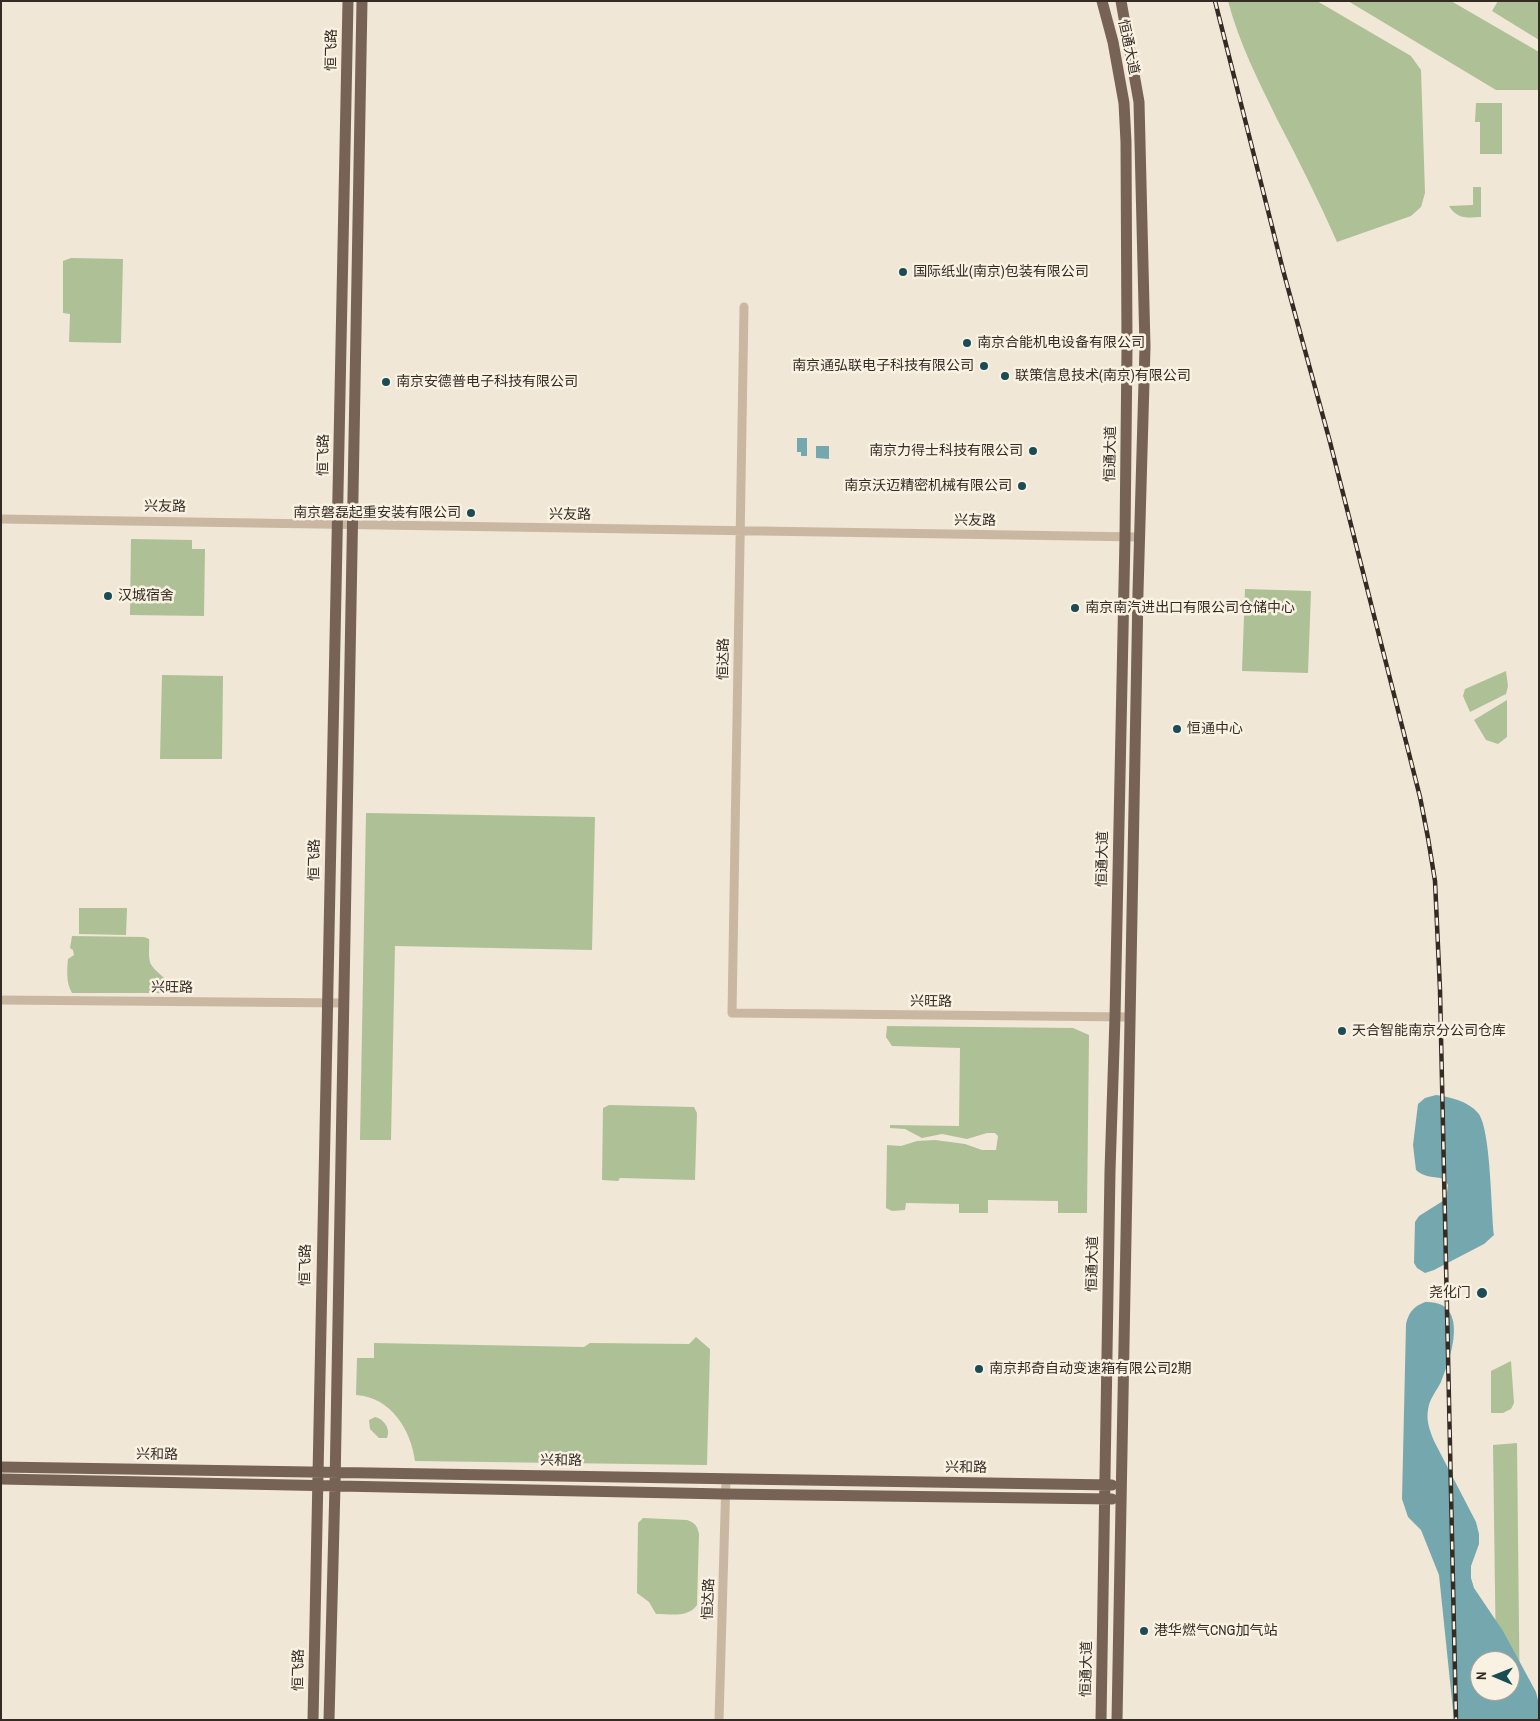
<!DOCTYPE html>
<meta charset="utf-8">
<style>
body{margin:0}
#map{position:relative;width:1540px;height:1721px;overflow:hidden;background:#f1e7d6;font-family:"Archivo Narrow",sans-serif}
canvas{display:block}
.frame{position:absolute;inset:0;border:2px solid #342b25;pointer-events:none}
.north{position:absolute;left:1470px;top:1651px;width:50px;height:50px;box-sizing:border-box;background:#f9f1e2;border:1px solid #aaa296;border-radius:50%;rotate:271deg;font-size:14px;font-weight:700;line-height:20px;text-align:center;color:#342b25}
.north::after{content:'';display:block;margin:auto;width:18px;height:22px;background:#1a4c55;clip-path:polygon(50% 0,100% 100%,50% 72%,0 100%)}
</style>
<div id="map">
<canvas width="1540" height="1721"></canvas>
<div class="frame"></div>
<div class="north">N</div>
</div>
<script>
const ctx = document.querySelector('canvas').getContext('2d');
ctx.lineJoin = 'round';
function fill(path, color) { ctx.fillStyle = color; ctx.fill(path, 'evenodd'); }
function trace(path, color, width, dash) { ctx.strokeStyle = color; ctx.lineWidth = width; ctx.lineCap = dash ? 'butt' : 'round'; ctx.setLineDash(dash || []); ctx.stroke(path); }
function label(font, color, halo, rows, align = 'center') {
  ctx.font = font + ' "Archivo Narrow","Noto Sans SC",sans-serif'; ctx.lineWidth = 5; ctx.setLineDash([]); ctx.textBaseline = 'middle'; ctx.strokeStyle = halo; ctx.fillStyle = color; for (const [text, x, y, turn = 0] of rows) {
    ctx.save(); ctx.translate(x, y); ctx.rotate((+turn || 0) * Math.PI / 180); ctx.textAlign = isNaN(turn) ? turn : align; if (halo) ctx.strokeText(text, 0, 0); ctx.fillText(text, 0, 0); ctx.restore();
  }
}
fill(new Path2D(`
 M1228,1h89l94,55 10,14 4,123 -4,14 -10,9 -74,26c-18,-41 -38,-81 -59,-121 -19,-39 -39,-78 -50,-120z
 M1348,1h103l88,51v38h-43z
 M1498,1h41v39l-47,-29z
 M1476,103h26v51h-22v-32h-5z
 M1473,187h8v30c-15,1 -24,2 -32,-11l24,-1z
 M71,258l52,1 -2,84 -52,-1 1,-28 -7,-1v-52z
 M131,539l61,1v9h13l-1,67 -74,-1z
 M1245,589l66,2 -3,82 -66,-2z
 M1506,671l2,15 -2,8 -36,18 -7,-16 2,-7z
 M162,675l61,1 -1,83h-62z
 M1507,700v37l-9,7 -12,-4 -12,-20z
 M366,813l229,4 -3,133 -197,-4 -4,194h-31z
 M79,908h48l-1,27 -47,-1z
 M72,936l72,1 5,2c1,8 -2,20 3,27 7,9 16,12 19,25l-3,2h-96c-6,-10 -5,-23 -4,-34l6,-4 -1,-5 -3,-2z
 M887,1026l186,2 16,7 -2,178h-29v-12l-70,-1v13h-29v-9l-53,-1 -1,7 -13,1 -6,-3 1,-63 14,1 16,-5 18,-1 30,4 17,6h14l2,-14 -3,-3h-8l-20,6 -25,-5 -20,4 -17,-9 -15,-1v-3l69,1 1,-78 -68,-2 -6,-9z
 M609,1105l85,2 3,6 -2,67 -75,-2 -2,3 -16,-1 1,-72z
 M696,1337l14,12 -3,116 -292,-4c-4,-31 -24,-64 -59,-66l1,-37h17v-15l210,4 6,-4 99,1z
 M1511,1361l3,42 -3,6 -8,4h-12v-42z
 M375,1417c9,2 16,12 12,21h-8l-9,-9 -1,-9z
 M1517,1443l3,277 -10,-29v-30h-14l-3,-216z
 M643,1518l44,2c8,3 10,5 12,14l-2,71c-9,13 -26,9 -41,9l-7,-12 -12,-9 1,-70z`), '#aec096');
fill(new Path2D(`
 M797,438h10v18h-6v-4h-4z
 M816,446h13v13l-13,-1z
 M1436,1095c14,2 32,6 42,18 13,15 13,98 16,122l-10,9 -50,26 -9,3 -8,-5 -3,-5 1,-41 4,-6 27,-17 2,-14 -4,-6c-10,-3 -20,-1 -28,-9l-3,-25 5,-41 7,-6z
 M1425,1302c46,-2 26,56 16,80 -5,10 -12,17 -13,28 -2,11 2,21 6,31l42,81 3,12v10l-8,22v12l3,10 29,43 33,61 3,12v16h-85l-15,-145 -18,-45 -13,-13 -6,-18 4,-175c3,-12 7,-17 19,-22zM1480,1661h30v30h-30z`), '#75a7af');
trace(new Path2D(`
 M744,307l-12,706 398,4
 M1,519l1138,18
 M1,1000l342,3
 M719,1720l7,-241`), '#c9b7a2', 9);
trace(new Path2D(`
 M1,1467l1111,18
 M1,1479l724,15 387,5
 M313,1720l35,-1719
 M329,1720l6,-235 27,-1484
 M1101,1720l9,-549 5,-154 10,-480 2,-189 -1,-206 -2,-39 -11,-61 -11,-41
 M1117,1720l21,-1128 7,-245 -6,-245 -18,-101`), '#766355', 11);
const rail = new Path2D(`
 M1215,1l68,269 47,172 90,355 8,41 7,43 5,109 16,730`);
trace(rail, '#342b25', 4.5);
trace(rail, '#f9f1e2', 2.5, [8]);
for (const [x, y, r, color] of [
 [903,272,5,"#1a4c55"],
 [967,343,5,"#1a4c55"],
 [984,366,5,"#1a4c55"],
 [1005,376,5,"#1a4c55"],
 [386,382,5,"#1a4c55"],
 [1033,451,5,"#1a4c55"],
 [1022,486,5,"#1a4c55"],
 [471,513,5,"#1a4c55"],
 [108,596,5,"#1a4c55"],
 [1075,608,5,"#1a4c55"],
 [1177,729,5,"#1a4c55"],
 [1342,1031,5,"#1a4c55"],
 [1482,1293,6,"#1a4c55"],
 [979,1369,5,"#1a4c55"],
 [1144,1631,5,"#1a4c55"]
]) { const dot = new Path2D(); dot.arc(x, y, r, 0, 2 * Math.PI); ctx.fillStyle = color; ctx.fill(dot); trace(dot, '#f9f1e2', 2); }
label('14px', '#342b25', '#f9f1e2', [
 ["恒通大道",1128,47,78],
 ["恒飞路",332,50,-89],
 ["恒通大道",1111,454,-89],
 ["恒飞路",324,455,-89],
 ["兴友路",165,507,1],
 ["兴友路",570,515,1],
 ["兴友路",975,521,1],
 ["恒达路",724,659,-89],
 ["恒通大道",1103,859,-89],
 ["恒飞路",315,860,-89],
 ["兴旺路",172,988,1],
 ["兴旺路",931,1002,1],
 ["恒通大道",1093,1264,-89],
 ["恒飞路",306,1265,-89],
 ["兴和路",157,1455,1],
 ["兴和路",561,1461,1],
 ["兴和路",966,1468,1],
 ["恒达路",709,1599,-88],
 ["恒通大道",1087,1669,-89],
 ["恒飞路",299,1670,-89]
]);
label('14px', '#342b25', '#f9f1e2', [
 ["国际纸业(南京)包装有限公司",913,272],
 ["南京合能机电设备有限公司",977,343],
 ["南京通弘联电子科技有限公司",974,366,"right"],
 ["联策信息技术(南京)有限公司",1015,376],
 ["南京安德普电子科技有限公司",396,382],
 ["南京力得士科技有限公司",1023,451,"right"],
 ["南京沃迈精密机械有限公司",1012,486,"right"],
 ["南京磐磊起重安装有限公司",461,513,"right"],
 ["汉城宿舍",118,596],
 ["南京南汽进出口有限公司仓储中心",1085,608],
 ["恒通中心",1187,729],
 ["天合智能南京分公司仓库",1352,1031],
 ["尧化门",1471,1293,"right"],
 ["南京邦奇自动变速箱有限公司2期",989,1369],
 ["港华燃气CNG加气站",1154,1631]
], 'left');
</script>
